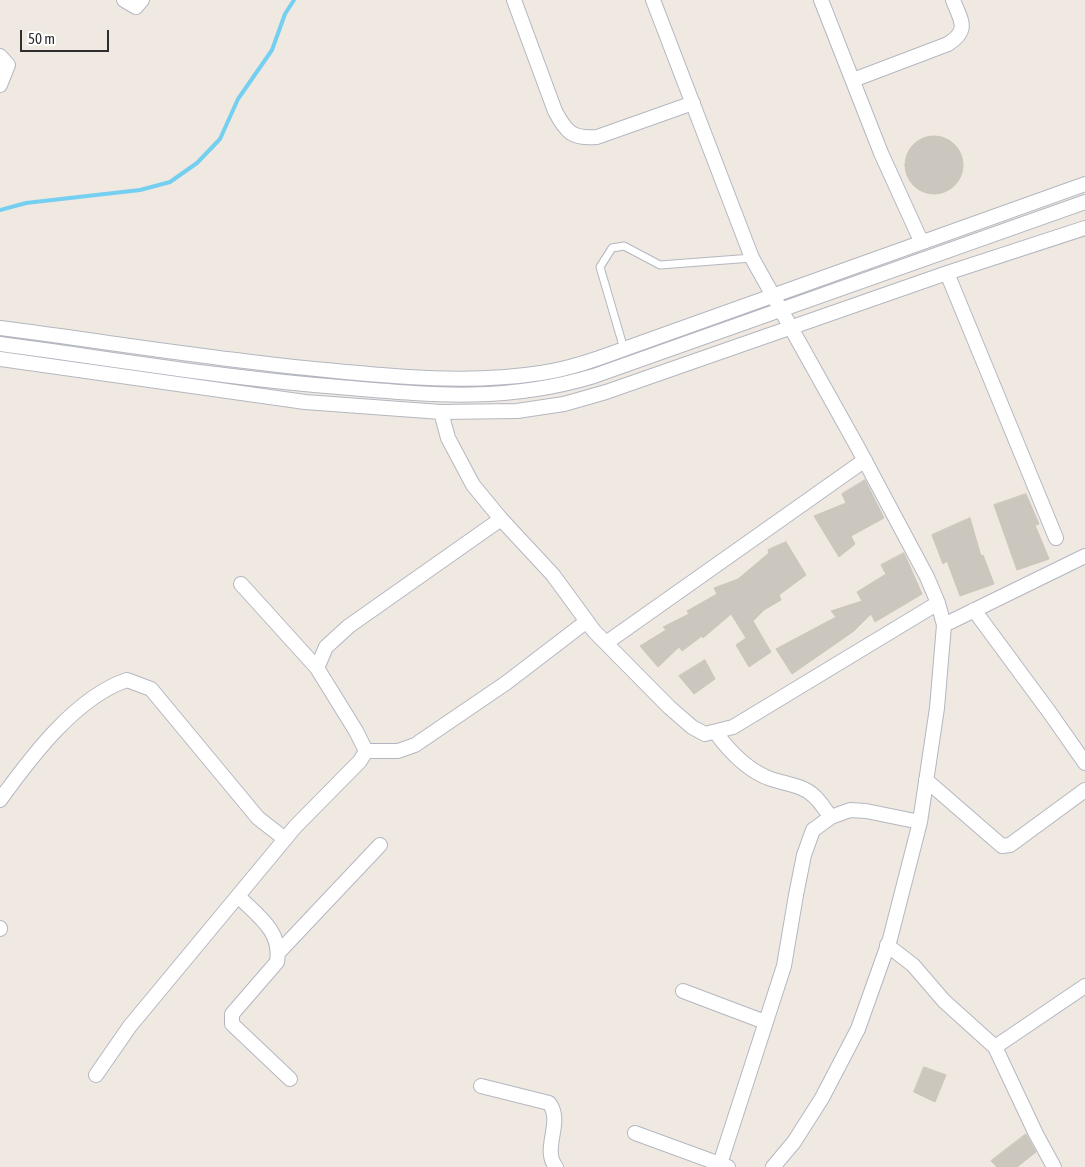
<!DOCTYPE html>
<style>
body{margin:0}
#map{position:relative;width:1085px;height:1167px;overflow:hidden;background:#efe9e1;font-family:"Asap Condensed",sans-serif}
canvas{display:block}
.scale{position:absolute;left:20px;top:30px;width:89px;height:22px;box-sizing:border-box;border:2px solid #2e2e2e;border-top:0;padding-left:6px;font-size:15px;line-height:18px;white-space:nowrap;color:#2e2e2e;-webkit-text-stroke:4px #fff;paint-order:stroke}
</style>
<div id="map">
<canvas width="1085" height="1167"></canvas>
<div class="scale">50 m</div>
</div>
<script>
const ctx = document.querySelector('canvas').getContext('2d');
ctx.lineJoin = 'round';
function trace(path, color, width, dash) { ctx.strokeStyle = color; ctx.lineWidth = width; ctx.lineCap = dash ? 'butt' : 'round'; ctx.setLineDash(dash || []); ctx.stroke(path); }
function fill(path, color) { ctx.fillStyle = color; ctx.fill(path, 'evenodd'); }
trace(new Path2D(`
 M0,210l26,-7 114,-13 30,-8 27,-19 23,-24 18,-40 34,-49 13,-36 9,-14`), '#75cff0', 4);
const building = new Path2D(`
 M905 165a29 29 0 1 1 58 0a29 29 0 1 1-58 0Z
 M865,480l19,38 -33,18 4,8 -16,13 -25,-41 32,-13 -4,-9z
 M1026,494l13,30 -4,1 14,34 -32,11 -23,-65z
 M970,518l11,38 2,-1 11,29 -34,12 -13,-35 -4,3 -11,-29z
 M786,542l20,33 -27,20 2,5 -17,10 -11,11 18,31 -22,15 -13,-22 10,-7 -15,-24 -28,24 -1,-2 -20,15 -3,-4 -21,20 -18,-21 26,-16 -3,-3 26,-13 -2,-3 30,-17 -3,-6 24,-9 31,-26 -1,-3z
 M904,553l18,41 -47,28 -4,-8 -17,17 -62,43 -16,-25 60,-32 -5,-6 31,-10 -5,-9 29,-18 -5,-9z
 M705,660l10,19 -21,15 -15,-18z
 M924,1067l22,8 -11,27 -21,-10z
 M1026,1134l10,18 -19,15h-20l-6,-6z`);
fill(building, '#cbc7bf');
trace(building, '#cbc5ba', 1);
const service = new Path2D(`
 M624,349l-24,-82 12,-19 12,-2 36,19 92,-7`);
const minor = new Path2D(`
 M124,0l12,7 6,-7
 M514,0l41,111c11,21 17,28 42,26l96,-34
 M653,0l99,258 105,188 70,131 11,26 6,22 -7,83 -17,114 -30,117 -32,90 -36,69 -28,44 -21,25
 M821,0l60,153 40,88
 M0,56l8,9 -8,20
 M853,80l95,-36c22,-14 13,-23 5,-44
 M947,273l109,265
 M0,328c109,14 217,32 326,42 71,7 144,14 215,3 28,-4 56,-14 83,-24l461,-165
 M0,344c113,15 225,34 339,43 92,8 165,16 255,-11l491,-174
 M0,359l305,43 136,10 76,-1 47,-7 42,-12 341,-119 138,-45
 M441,412l7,26 25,47 28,34 52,56 41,56 75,76 23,20 13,7 28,-7 205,-124
 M241,584l76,84 39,63 10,20
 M974,610l76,103 35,50
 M944,625l141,-69
 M606,643l259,-183
 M317,668l9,-21 23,-21 152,-107
 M716,733c14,19 32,38 55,46 14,5 32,6 43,17 6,5 11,14 17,21
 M366,751h32l17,-6 91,-62 81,-62
 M926,780l76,66 8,-1 75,-55
 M0,800c31,-43 76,-103 127,-120l24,9 107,129 27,21
 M238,896c20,20 44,35 39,66l-45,52v10l58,55
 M0,928v1
 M887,945l26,20 31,36 51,46 41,87 18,33
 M278,953l102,-108
 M683,991l82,31
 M995,1047l90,-61
 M96,1075l34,-49 165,-199 65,-66 6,-10
 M481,1086l68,17c15,19 -8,46 7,64
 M635,1133l93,34
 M720,1164l64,-198 12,-71 8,-40 9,-25 18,-13 19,-7 16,1 54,11`);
trace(service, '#b4b7c1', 9);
trace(minor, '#b4b7c1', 16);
trace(service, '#fff', 7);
trace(minor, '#fff', 14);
</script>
